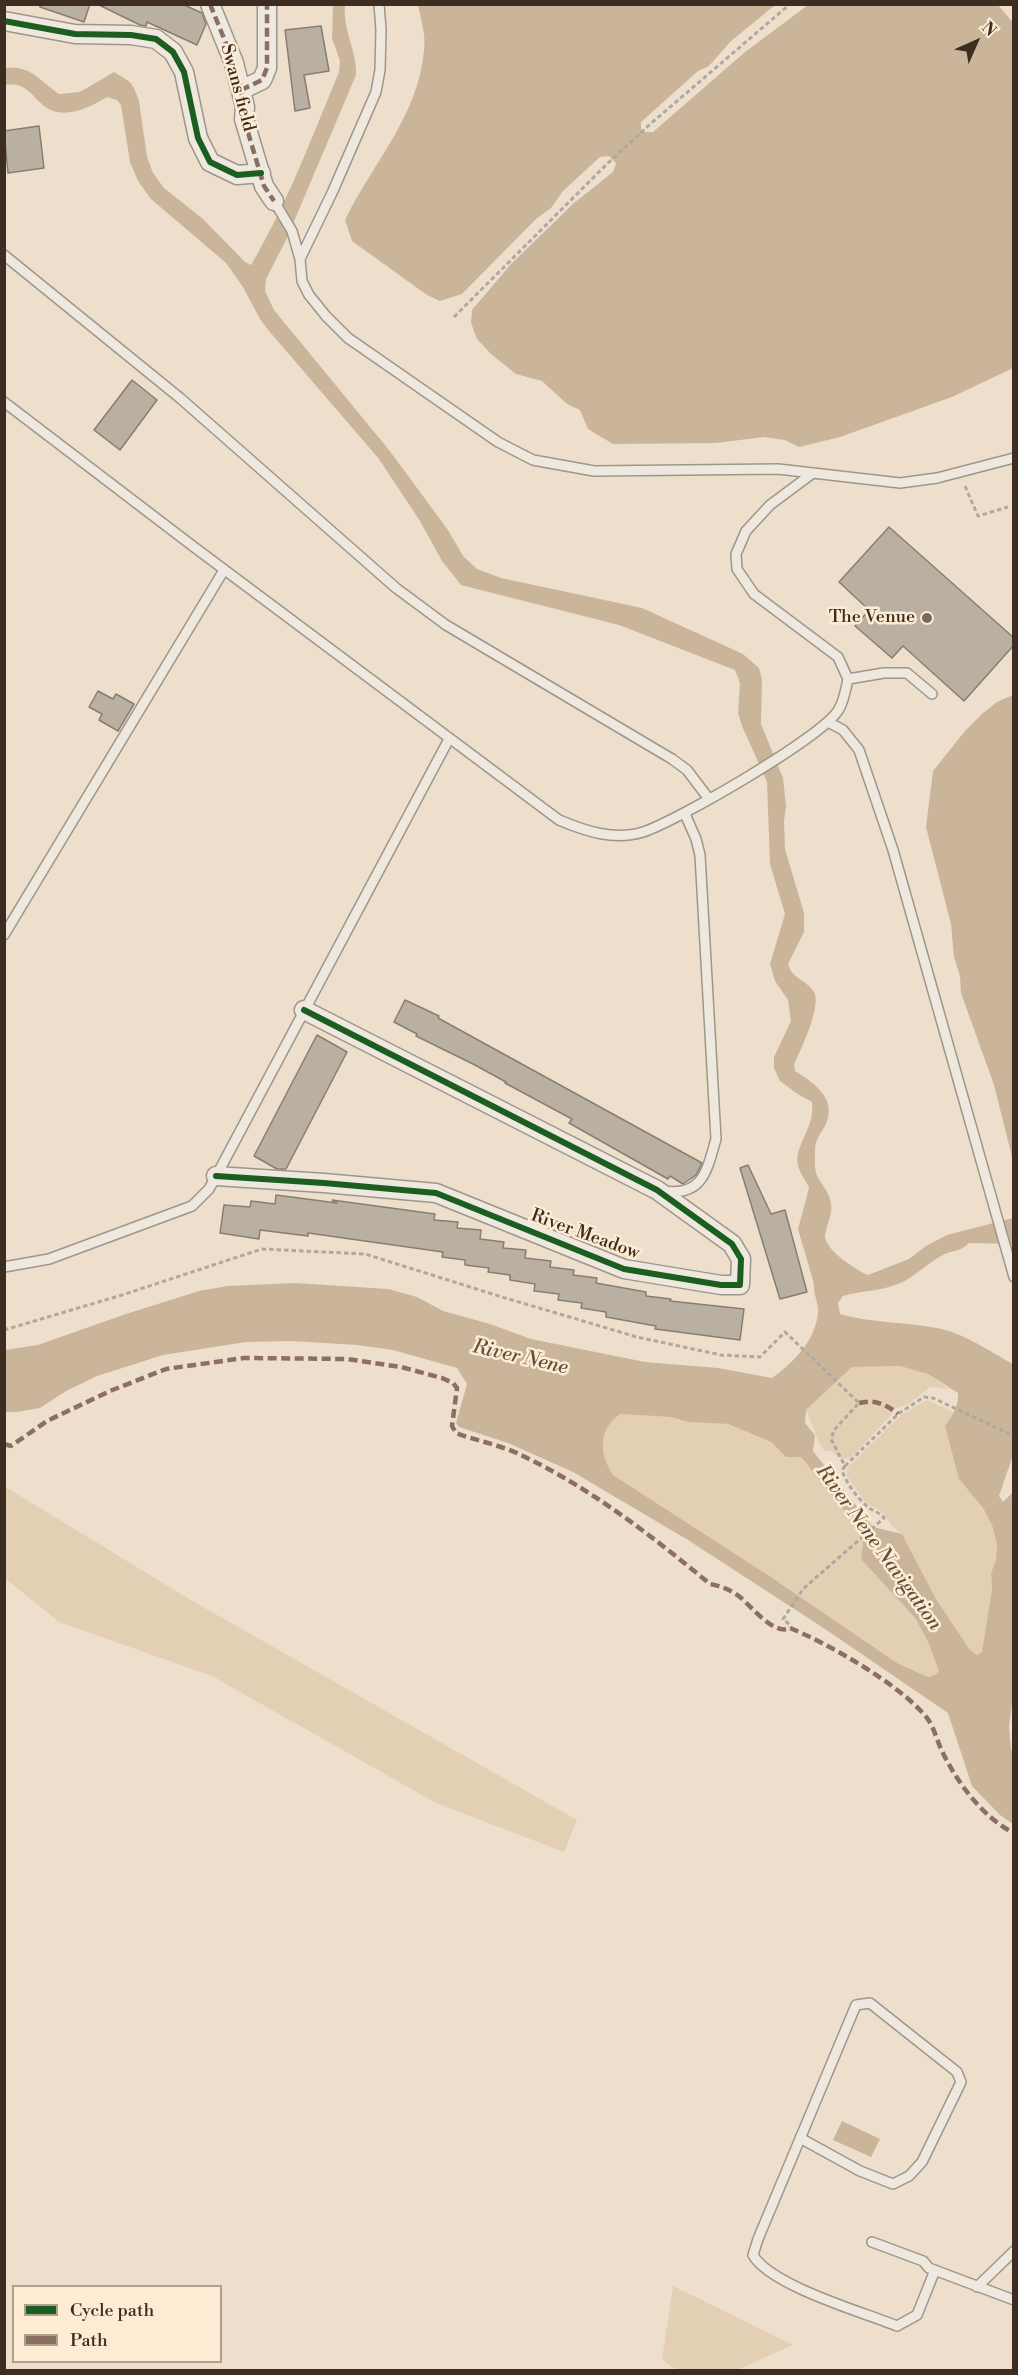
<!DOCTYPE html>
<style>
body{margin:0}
#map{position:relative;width:1018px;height:2375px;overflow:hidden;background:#eddfcb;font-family:"Libre Bodoni",serif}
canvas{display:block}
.frame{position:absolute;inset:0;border:6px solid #3c2c21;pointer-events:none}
.legend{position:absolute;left:12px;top:2285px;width:210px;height:78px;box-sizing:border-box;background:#fdecd3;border:2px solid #b09f8c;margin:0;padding:8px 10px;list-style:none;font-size:18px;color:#3c2c21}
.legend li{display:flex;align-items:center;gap:12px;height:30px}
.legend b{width:30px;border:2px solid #b09f8c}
.north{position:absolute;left:946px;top:12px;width:60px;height:60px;-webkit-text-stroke:4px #fdecd3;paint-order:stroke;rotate:45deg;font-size:16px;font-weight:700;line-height:24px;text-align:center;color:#3c2c21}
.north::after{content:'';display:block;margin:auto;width:21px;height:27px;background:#3c2c21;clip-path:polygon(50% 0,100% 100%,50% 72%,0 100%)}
</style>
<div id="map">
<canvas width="1018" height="2375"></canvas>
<div class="frame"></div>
<ul class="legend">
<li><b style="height:8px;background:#1b5e20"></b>Cycle path</li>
<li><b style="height:8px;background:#8d6e63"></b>Path</li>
</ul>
<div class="north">N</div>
</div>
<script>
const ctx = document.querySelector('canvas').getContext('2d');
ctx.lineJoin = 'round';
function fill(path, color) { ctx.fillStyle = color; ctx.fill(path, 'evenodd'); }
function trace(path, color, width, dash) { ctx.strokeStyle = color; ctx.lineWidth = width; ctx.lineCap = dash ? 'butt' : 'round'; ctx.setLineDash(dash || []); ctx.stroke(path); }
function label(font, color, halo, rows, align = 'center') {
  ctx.font = font + ' "Libre Bodoni",serif'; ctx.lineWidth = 5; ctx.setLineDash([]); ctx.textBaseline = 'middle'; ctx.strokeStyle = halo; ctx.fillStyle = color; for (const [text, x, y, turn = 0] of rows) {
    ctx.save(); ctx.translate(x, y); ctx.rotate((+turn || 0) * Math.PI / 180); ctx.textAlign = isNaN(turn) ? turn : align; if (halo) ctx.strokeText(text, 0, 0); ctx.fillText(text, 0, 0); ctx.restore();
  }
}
fill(new Path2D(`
 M900,1366l28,8 21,15 -19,-2 -21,17 -15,5 -2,5 -40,43c-9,3 -14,2 -20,-6h-6l-6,-6 -14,-35 46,-43z
 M927,1400l27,12 -8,14 13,53 24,29 9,17 5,20 -1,15 -5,13 1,17 -9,62 -6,4 -7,-6 -34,-51 -34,-65 -8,-6 -13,-17 -14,-7 -20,-28v-6l3,-5 52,-51z
 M620,1414l51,3 17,5 40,2 43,18 15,15h15l63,78 -3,24 55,60 13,25 11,27 -5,4 -7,2 -31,-14 -129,-88 -155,-100c-14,-22 -15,-45 7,-61z
 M4,1486l185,113 388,221 -13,32 -128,-49 -224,-127 -153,-54 -54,-44z
 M673,2286l120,59 -56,25h-60l-15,-10z`), '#e3cfb4');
fill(new Path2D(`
 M333,5h12c-2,28 12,45 11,70l-69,163 -21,41 -1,12 9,19 115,140 59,80 15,26 14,13 24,9 141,30 101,46 16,14 3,12 -1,44 22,54 3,28 -2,15 1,28 19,64v19l-16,32c4,15 19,16 26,28 8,14 -14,59 -20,73l1,6c19,12 42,27 31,53 -4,8 -11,15 -11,25 0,7 -1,20 2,27 5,9 13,17 14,28 2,11 -5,21 -6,32 0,14 31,34 43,39l41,-16 17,-13 21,-11 66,-17v26l-44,-1c-12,11 -16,6 -28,13 -15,8 -27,22 -43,28 -17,7 -38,7 -55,12l-5,7 2,11c32,9 64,8 97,14 25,4 54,24 76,36v91l-14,41 4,6 10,-10 1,197 -5,37 2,23 3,6 -1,69 -13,-9 -28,-29 -24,-73 -126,-86 -134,-87 -115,-68 -65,-29 -49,-16 -3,-4 11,-39 -10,-16 -64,-18 -36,-5 -65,-4 -46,1 -83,13 -66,21 -31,15 -26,17 -23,4h-12v-62l33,-5 85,-30 76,-24 29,-5 67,-3 93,6 29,8 26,14 47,13 41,15 114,23 73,6 54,10c22,-16 43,-37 46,-65 1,-10 -5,-19 -4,-29l-16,-55 11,-41c-2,-6 -7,-11 -9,-17 -11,-22 16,-41 12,-69l-16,-9 -16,-12 -6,-13v-11l17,-36 -3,-21 -13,-19 -5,-17 15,-50 -15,-50 -3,-82 -25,-56 -4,-13 2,-30 -5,-13 -116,-45 -158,-40 -19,-24 -22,-40 -41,-62 -110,-128 -9,-12 -17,-32 -17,-24 -75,-64 -13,-18 -8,-19 -9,-57 -4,-5 -10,-3c-15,9 -36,20 -54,14 -20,-8 -22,-30 -48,-26l-1,-17c26,-4 36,13 55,26l21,-2 34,-20 16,10 4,6 5,13 8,56 6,16 11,15 39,31 42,43 6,3c36,-61 61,-128 88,-193l1,-11 -8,-23zM900,1366l28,8 30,19c1,12 -6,24 -13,33l14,53 24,29 9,17 5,20 -1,15 -5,13 1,17 -10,62 -5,3 -7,-5 -34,-51 -34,-65 -29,-7 -60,-76 2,-16 -10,-12 1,-13 46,-43zM620,1414l51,3 17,5 40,2 43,18 15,15h15l63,78 -3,24 55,60 13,25 10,27 -4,4 -7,2 -31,-14 -129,-88 -155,-100c-14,-22 -15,-45 7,-61z
 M418,5h357l-45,37 -21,24 -11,5 -57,51v10h12l92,-80 63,-47h190l16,19 -1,344 -61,29 -112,40 -41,10 -14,-7 -21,-3 -48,6 -103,1 -25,-15 -8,-19 -13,-6 -25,-23 -26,-7 -25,-20 -14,-15 -6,-16 1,-13 39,-46 63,-61 39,-31 3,-9 -7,-7 -9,1 -37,34 -12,17 -15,11 -74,75 -22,7 -13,-6 -75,-54 -7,-21c27,-56 74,-105 79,-170 2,-15 -3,-31 -6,-45z
 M1013,695v466l-19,-76 -33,-92 -1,-17 -6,-19 -3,-33 -25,-97 7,-56 32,-40 17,-17 15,-12z
 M842,2121l38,18 -9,18 -38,-17z`), '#cab59b');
const building = new Path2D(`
 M40,4h50l-6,18 -44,-15z
 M97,4h85l20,9 4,11 -9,21 -50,-23 -1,4 -6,-1z
 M321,26l8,45 -25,4 6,33 -15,3 -10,-81z
 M39,126l5,42 -36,5 -4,-42z
 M132,380l25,20 -37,50 -26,-20z
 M889,527l125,111v7l-50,56 -61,-55 -11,12 -37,-32 14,-16 -30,-28z
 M98,691l15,8 3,-5 18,10 -16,27 -19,-11 3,-6 -13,-7z
 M405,1000l34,16 -1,2 264,145 -6,12 -13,9 -13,-8 -2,3 -99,-56 3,-4 -67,-36 1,-1 -33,-18 -57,-28 1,-2 -23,-12z
 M317,1035l30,17 -61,117h-9l-23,-13z
 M748,1165l23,49 14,-4 22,82 -27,7 -40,-131z
 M276,1195l61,8 -5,-3 103,14 -1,6 24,2 -1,6 24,2 -1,9 24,3 -1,6 23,2 -1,8 26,3 -1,6 24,3 -1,5 24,3 -1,5 50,9v4l25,3 -1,2 74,8 -4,31 -85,-11 1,-3 -50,-9v-5l-25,-4 1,-5 -24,-3 1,-6 -25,-3 1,-7 -25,-4v-5l-22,-3 1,-4 -24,-3v-5l-23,-3 1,-5 -135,-19v3l-48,-6 -1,9 -39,-6 4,-28 26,2 1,-6 24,3z`);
fill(building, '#bab0a2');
trace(building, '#877e72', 1.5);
const lane = new Path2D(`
 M274,201l18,30 8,28 2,22 7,14 17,21 22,22 150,104 35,18 61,11 184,-2 122,14 37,-5 77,-20
 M4,255l176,143 216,190 50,37 226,134 15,11 22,29
 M300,259l32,-66 44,-101 4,-22 1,-40 -2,-26
 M4,402l190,145 365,273c26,11 55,21 84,12 32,-10 182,-96 196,-123 5,-8 7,-21 9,-30l-10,-22 -84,-63 -17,-25 -1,-15 10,-23 24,-26 43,-32
 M848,679l36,-6h23l25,21
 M828,722l15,8 16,20 34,100 121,427
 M4,935l220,-365
 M663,1191c40,6 44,-21 53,-52l-16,-284 -4,-16 -11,-25
 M4,1267l45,-8 143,-53 17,-17 11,-20 229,-430
 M800,2138l60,33 33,13 16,-8 13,-14 39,-80 -4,-10 -87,-69 -14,2 -98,234 -5,16c18,31 110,57 144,71l20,-11 18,-45
 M872,2242l51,19 6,7 85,32
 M977,2287l37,-36`);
const street = new Path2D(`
 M210,4l24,59 11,44 -1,12 20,67 10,15
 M4,21l71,13 56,1 25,4 17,13 11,20 14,66 12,24 27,13 24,-2
 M241,90l21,-10 5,-12v-64
 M216,1176l108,7 112,10 188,76 97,16h19l1,-26 -9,-15 -75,-54 -353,-180`);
trace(lane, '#9f968a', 12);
trace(street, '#9f968a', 21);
trace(new Path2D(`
 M454,317l154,-154 40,-37 142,-122
 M965,486l13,30 30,-9
 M4,1330l118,-35 140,-46 103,5 137,43 135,40 84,18 39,2 25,-25 74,71 -25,27 -3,9 14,27 -3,4c4,13 16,29 26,37 6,5 12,5 16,11l-81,71 -20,30 7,6v3
 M845,1466l53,-52 26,-17 9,1 81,38`), '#afa8a0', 3, [4.5, 3]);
trace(lane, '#efe8de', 9);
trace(street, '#efe8de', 18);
trace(new Path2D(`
 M210,4l24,59 11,44 -1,12 20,67 10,15
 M241,90l21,-10 5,-12v-64
 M859,1403c15,-4 27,1 39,11
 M4,1444l7,2 36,-25 63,-30 56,-22 78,-11 103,1 54,8 41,11 11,5 4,5 -5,38 4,7c21,8 45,12 65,22 68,32 131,81 189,129 11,2 21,6 30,13 12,10 34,39 50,31 39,16 111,57 137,90 7,9 10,23 15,33 14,30 41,67 72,82`), '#8d6e63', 4.5, [9, 4.5]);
trace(new Path2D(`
 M4,21l71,13 56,1 25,4 17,13 11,20 14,66 12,24 27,13 24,-2
 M216,1176l108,7 112,10 188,76 97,16h19l1,-26 -9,-15 -75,-54 -353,-180`), '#1b5e20', 6);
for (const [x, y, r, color] of [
 [927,618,6,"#7a6b5c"]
]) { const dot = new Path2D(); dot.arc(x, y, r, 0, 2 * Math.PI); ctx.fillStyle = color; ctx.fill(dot); trace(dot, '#fdecd3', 2); }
label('18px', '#3c2c21', '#fdecd3', [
 ["Swans field",237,88,75],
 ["River Meadow",585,1235,20]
]);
label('18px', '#3c2c21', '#fdecd3', [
 ["The Venue",915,618]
], 'right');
label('italic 20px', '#625040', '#fdecd3', [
 ["River Nene",520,1358,13],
 ["River Nene Navigation",878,1548,54]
]);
</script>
